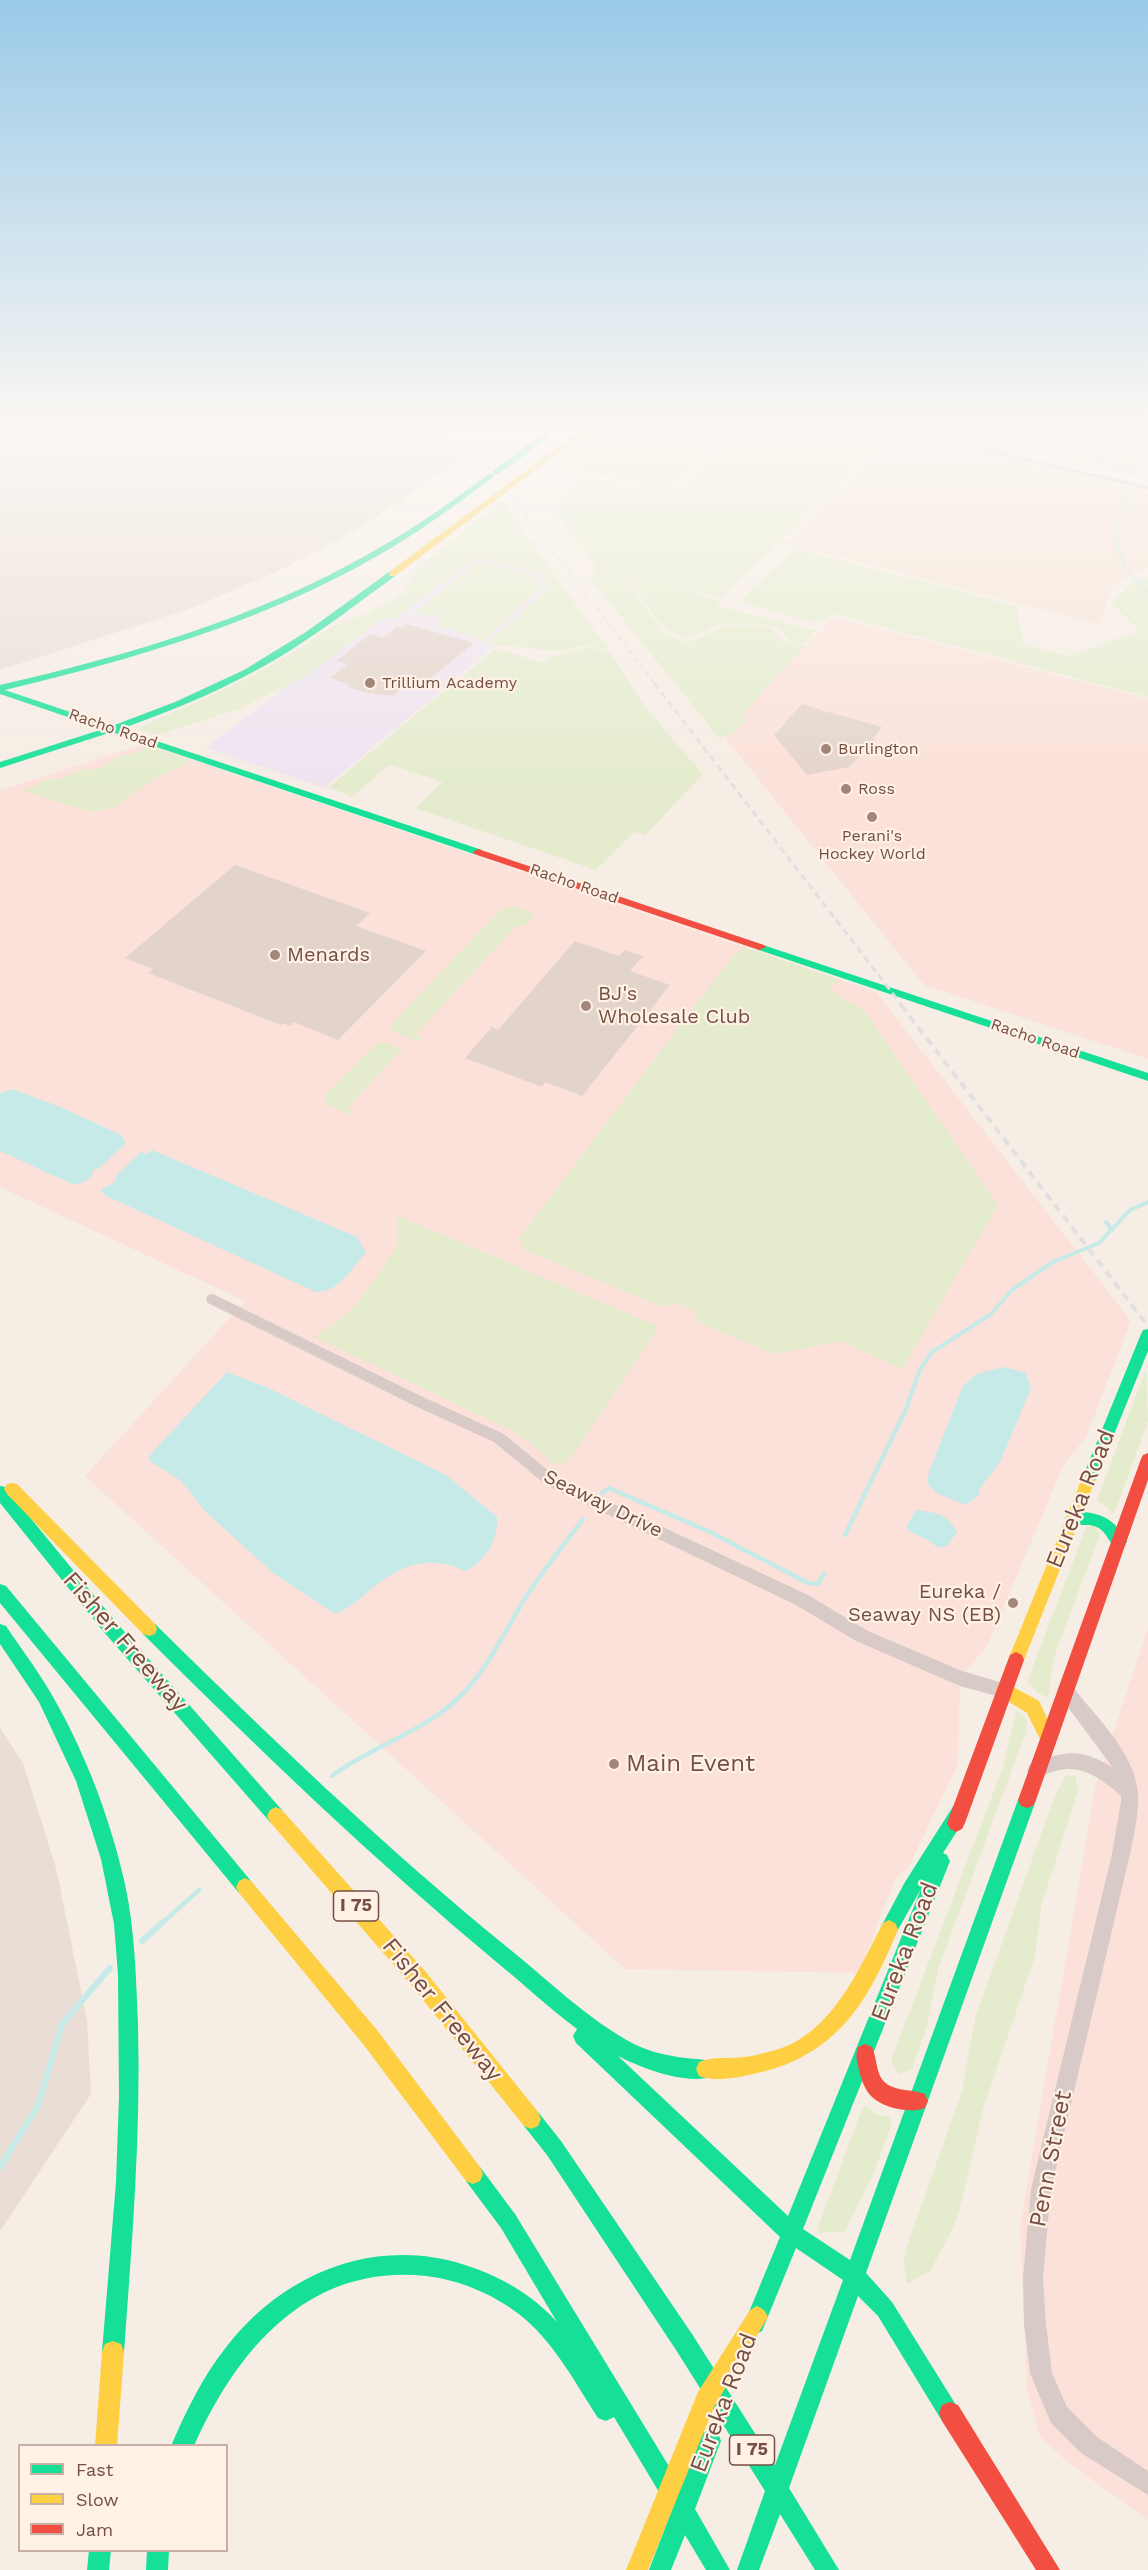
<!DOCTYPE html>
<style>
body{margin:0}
#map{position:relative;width:1148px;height:2570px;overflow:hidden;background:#f6ede4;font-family:"Work Sans",sans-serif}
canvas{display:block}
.legend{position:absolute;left:18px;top:2444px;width:210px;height:108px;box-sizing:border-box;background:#fff1e5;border:2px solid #c8b0a4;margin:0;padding:8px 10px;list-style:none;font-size:18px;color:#754f43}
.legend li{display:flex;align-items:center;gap:12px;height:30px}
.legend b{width:30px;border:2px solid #c8b0a4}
</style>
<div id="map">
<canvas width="1148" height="2570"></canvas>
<ul class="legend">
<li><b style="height:8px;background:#16e098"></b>Fast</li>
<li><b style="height:8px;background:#ffcf43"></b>Slow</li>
<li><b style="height:8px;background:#f24e42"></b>Jam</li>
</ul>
</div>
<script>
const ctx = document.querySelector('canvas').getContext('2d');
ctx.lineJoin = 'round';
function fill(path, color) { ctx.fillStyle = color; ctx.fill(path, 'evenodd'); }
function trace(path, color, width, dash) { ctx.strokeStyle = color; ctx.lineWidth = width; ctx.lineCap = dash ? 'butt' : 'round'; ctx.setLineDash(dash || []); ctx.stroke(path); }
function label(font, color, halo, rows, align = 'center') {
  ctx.font = font + ' "Work Sans",sans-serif'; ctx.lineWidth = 4.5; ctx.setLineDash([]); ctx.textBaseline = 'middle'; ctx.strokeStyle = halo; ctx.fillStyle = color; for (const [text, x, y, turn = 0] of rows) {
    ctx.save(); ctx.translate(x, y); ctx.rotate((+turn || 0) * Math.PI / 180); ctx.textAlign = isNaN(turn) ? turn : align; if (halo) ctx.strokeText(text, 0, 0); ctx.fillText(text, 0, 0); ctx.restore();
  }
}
fill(new Path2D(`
 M899,429l134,2 -26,29 141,32v76l-35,17 -14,39 -312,-80z`), '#f5e3d4');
fill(new Path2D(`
 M1035,429h113v32l-13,16 -121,-26z
 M834,617l314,82v360l-224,-74 -202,-251z
 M145,744l731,248 255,329 -45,116 -22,27 -77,182 -27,32 -2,86 -51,106 -11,7 -37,96 -234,-4 -540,-493 160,-175 -245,-114v-397z
 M1148,1628v892l-82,-59 -26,-25 -13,-49 -7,-161 76,-442z`), '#fbe1d9');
fill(new Path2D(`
 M0,429h444l19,28 -105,72 -80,42 -86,37 -192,62z
 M0,1728l23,35 33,105 31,153 4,73 -91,137z`), '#e9ddd5');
fill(new Path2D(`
 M481,553l69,19 12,18 -238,198 -119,-40 177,-134 14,4z`), '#efe3f0');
fill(new Path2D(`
 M597,429h140l-63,55 -20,3 -101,-22z
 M746,429h119l23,8 -166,161 -62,-14 61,16 -4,6 99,25 -12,13h-12l-11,-15c-17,-5 -38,-7 -55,-5 -27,2 -32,26 -60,4 -14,-12 -26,-34 -37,-49l3,-3 -6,2 38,56 24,8 41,-17 40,2 7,5 8,11 21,3 -63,69 5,4 -15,15 -13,4 -128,-158 5,-12 -38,-53c0,-17 12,-31 26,-39l52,12 41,2z
 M501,500l107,149 -24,-4 -24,6 -75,-7 62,-54 -5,-16 -64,-17 -84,62 -12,-1 -79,60 -62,30 -83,27 -22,-6 94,-42 51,-27 54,-35 33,-12 37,-21 11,-22z
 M794,548l222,58 7,38 46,12 70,-25 -28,-28 22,-21 15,-5v120l-315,-83 -18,9 -76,-21z
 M480,561l55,14 8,14 -8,4 -52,48 -46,-16 -1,-3 5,-7 -7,-1 -3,3 -16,-5z
 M588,647l22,5 35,55 58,67 -58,61 -11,-3 -38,38 -181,-62 28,-26 -52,-17 -5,2 -34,30 -23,-10 167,-139 48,15 7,-6z
 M144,743l42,16 1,5 -24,10 -51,34 -22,4 -68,-21 27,-12 8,1 26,-11 7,1 17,-5 6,-7 28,-7z
 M514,906l18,6 2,5 -9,9 -7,-2 -102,110 6,4 -6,3 -22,-9 -3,-4 2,-5 108,-114z
 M744,949l13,2 81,29 -2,4 -8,1 11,12 24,12 135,196 -96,164 -62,-28 -66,13 -74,-31 -4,-3 -1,-9 -19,-8 -13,4 -138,-57 -5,-6 5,-1 -7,-3 217,-287h8l-3,-3z
 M377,1043h11l21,10 -9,-2 -53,58 6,4 -4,1 -24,-10v-9z
 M398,1216l257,109 1,7 -89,131 -14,1 -23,-22 -21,-13 -194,-92 34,-25 25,-31 23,-35z
 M1146,1369l2,52 -34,93 -17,-14z
 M1094,1525l6,9 -46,123 -6,41 -11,-6 -10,-10 59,-154z
 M1016,1710l11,10 -1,12 -88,237 -11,57 -15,43 -13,5 -7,-10v-6l111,-291z
 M1067,1774l3,3 5,-3 3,17 -36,112 -7,53 -52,153 -23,100 -10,25 -20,37 -23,13 -3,-23 3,-15 55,-155 13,-73 81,-225z
 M866,2106l11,9 12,1 3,8 -20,53 -27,54 -26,2 -2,-3 45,-121z`), '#e4eccd');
fill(new Path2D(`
 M12,1089l46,17 61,28 5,4 1,6 -27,25 -6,1 1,5c-7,6 -11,9 -21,9l-72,-33v-58z
 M152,1150l205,87 9,15c-13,15 -27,41 -50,40l-212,-97 -3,-5 15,-9v-5l25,-24 6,2z
 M1004,1367l22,6 5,15 -31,74 -20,26 -2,8 -12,9 -30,-12 -9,-10 2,-11 34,-86 14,-12z
 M227,1372l39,15 180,88 51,42c1,23 -10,42 -31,54 -38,-15 -60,-9 -92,16 -13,10 -23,21 -39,27l-62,-41 -68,-62 -24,-30 -31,-20v-6z
 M916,1510c20,3 31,3 41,22l-10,14 -9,2c-9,-10 -22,-11 -32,-20z`), '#c5eae8');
trace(new Path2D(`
 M1112,429l-20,25 -1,6 35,9 6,5
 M1127,487c-8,23 -15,53 -4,76 6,11 17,20 25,30`), '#c5eae8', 2);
trace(new Path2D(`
 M1106,1222l6,8
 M905,1412l15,-43 12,-17 59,-38 21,-24 41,-28 46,-19 31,-33 18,-8`), '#c5eae8', 4);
trace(new Path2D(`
 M602,1493l7,-5 101,44 98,51 10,1 6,-10
 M845,1535l60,-124
 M332,1776c38,-29 86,-42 122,-74 32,-28 49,-69 72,-105 17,-27 38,-52 57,-78
 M160,1925l39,-35`), '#c5eae8', 4.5);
trace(new Path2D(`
 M142,1941l20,-18
 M0,2167l38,-61 24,-82 48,-56`), '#c5eae8', 6);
fill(new Path2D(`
 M406,624l68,19 -52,42 -12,-4 -17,15 -25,-3 -20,-6 2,-2 -20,-7 18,-14 -12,-3 34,-27 13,4 14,-12 5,2z
 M802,704l26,8 54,15 -9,11 2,2 -26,27 -42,8 -33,-40z
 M235,865l135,48 -14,13 70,25 -88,89 -44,-18 -4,4 -7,-3 -2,2 -133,-52 5,-4 -28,-11z
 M575,941l44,15 6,-6 18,6 -13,15 40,14 -88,111 -37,-14 -3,5 -77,-29 27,-31 6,3z`), '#e3d4cb');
fill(new Path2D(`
 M884,429h13l251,57v4z
 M213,1294l210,103 81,37 52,43 252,118 60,36 94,40 48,14 2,5 -2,5 -6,3 -44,-12 -104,-45 -60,-36 -250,-120 -52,-43 -81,-37 -205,-102 -2,-4 2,-4z
 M1065,1682l6,3c24,31 64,67 67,109 1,20 -4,40 -8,60l-79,335 -8,89 3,46 6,49 15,34 30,30 51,34v24l-67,-42 -30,-30 -21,-50 -6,-49 -1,-46 8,-89 81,-335 9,-53v-5l-4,-4c-20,-16 -39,-29 -65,-20 -8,3 -14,7 -22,4l-3,-6 3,-6c34,-13 51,-17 83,4l-54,-73 -2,-5 2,-5z`), '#d8cbc7');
fill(new Path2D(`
 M548,429h8c-21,21 -48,37 -72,55 -34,25 -68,50 -105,71 -116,67 -245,104 -374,135l107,36 63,-24 69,-32 62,-38 83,-60h6v4c-37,27 -73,55 -112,79 -51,31 -106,54 -162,74l361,121v4h-8l-362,-122 -112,36v-6l103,-33 -103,-35v-9c129,-30 257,-67 372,-133 63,-35 119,-80 176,-123z
 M760,944l388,129v8l-392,-132v-4z
 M1148,1329v22l-53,130 -2,4 -5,2 -5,-2 -2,-4 60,-147 2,-4z
 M0,1486l5,1 110,134 167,189 3,6 -3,6 -6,3 -6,-3 -167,-191 -103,-128z
 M1073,1512c26,-1 42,6 54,30l-3,5c-13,5 -14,-11 -24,-18 -9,-7 -22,-2 -32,-5l-3,-5 3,-5z
 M0,1584l6,2 245,295 3,6 -3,6 -6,3 -6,-3 -239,-290z
 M149,1622l6,2c114,112 228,222 352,323 41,33 80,72 127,97 16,8 34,12 52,14 9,1 18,1 27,4l3,7 -3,7c-25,10 -72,-8 -95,-20l170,160 133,-327 -26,46 -6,3 -6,-3 -3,-6 3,-6 22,-41 49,-77 6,-3 6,3 3,6 -3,6 -23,36 4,2 3,6 -147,368 47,31 168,-460 3,-6 6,-2 6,2 3,6 -170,473 26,29 69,111 -3,8 -8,3 -8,-3 -64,-105 -20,-20 -69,192 50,82h-24l-35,-56 -21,56h-22l28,-79 -89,-141 -129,-195 -23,-29 -3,-7 3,-7 7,-3 7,3 23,29 131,193 83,131 68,-185 -47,-32 -34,83 -7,4 -7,-4 -4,-7 36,-87 -204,-194 -3,-7 4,-7c-27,-20 -51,-43 -77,-64 -125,-104 -242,-216 -357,-331l-2,-5 2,-5z
 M0,1624l6,2c14,21 30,42 43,64 35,59 61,127 76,194 10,47 11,93 13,141 3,109 -6,218 -14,327l-3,8 -8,3 -8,-3 -3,-8 14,-170 3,-85 -1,-122 -4,-51 -13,-65 -25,-78 -37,-79 -39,-58z
 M473,2164l7,3 35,47 166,272 21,-53 8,-3 8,3 3,8 -26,68 35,61h-24l-21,-35 -14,35h-22l22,-58 -57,-95 -8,4 -8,-3c-22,-34 -42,-72 -73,-99 -27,-23 -64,-39 -99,-43 -116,-13 -189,73 -232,170h-23c15,-35 32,-70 56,-100 57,-73 148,-110 238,-81 35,11 68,30 92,57l-56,-94 -35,-47 -3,-7 3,-7z
 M89,2550h22l-2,20h-22z
 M147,2550h22l-1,20h-22z`), '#16e098');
fill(new Path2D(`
 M582,429h8l-195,147h-6v-4z
 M1088,1475l5,2 2,4 -71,179 -2,5 -6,3 -6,-3 -2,-5 73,-179 2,-4z
 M12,1483l5,1 138,140 2,5 -2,5 -6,2 -6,-2 -136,-140 -3,-5 3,-5z
 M1004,1682l35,19 17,36 -2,6 -6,2 -6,-2 -15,-30 -29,-18 -2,-5 2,-5z
 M276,1807l6,3 143,161 113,141 3,7 -3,7 -7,3 -7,-3 -113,-141 -141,-163 -3,-6 3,-6z
 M245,1878l6,3 126,149 103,137 3,7 -3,7 -7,3 -7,-3 -103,-137 -124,-151 -3,-6 3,-6z
 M889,1920l6,3 3,6c-30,74 -62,128 -145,145 -15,4 -39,8 -54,2l-3,-7 3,-7c14,-6 31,-3 46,-5 9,-1 18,-4 27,-6 58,-14 86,-80 111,-128z
 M757,2306l7,4 4,7 -54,90 -66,163h-22l72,-178 52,-82z
 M113,2341l8,3 3,8 -7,94h-22l7,-94 3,-8z`), '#ffcf43');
fill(new Path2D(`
 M478,849l286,96 2,2 -6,3 -4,-1 -282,-95 -1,-2z
 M1148,1453v27l-112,320 -3,6 -6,2 -6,-2 -3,-6 123,-341 2,-4z
 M1016,1652l6,3 2,5 -59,163 -3,6 -6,3 -6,-3 -3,-6 61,-163 2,-5z
 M865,2044l7,3c4,9 4,20 8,29 9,17 30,12 45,18l3,7 -3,7c-15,6 -42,0 -54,-12 -6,-6 -10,-17 -12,-26 -2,-8 -4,-15 -1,-23z
 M950,2402l8,3 102,165h-24l-94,-149 -3,-8 3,-8z`), '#f24e42');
trace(new Path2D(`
 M459,429l197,256`), '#e2dfe3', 2, [5, 4]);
trace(new Path2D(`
 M654,683l249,324`), '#e2dfe3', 3, [7, 4.5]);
trace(new Path2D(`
 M901,1005l247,321`), '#e2dfe3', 4, [8, 6]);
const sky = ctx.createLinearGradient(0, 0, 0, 789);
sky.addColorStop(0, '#9acae8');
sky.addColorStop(0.54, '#fbf7f3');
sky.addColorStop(1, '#fbf7f300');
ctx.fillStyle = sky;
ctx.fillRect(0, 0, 1148, 789);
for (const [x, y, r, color] of [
 [370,683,6,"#a2867b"],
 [826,749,6,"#a2867b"],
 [846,789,6,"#a2867b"],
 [872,817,6,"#a2867b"],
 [275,955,6,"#a2867b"],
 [586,1006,6,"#a2867b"],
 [1013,1603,6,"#a2867b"],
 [614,1764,6,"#a2867b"]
]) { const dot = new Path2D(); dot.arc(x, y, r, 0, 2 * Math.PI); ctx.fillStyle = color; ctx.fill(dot); trace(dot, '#fff1e5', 2); }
label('16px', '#754f43', '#fff1e5', [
 ["Trillium Academy",382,683],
 ["Burlington",838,749],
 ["Ross",858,789],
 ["Perani's",872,836,"center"],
 ["Hockey World",872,854,"center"]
], 'left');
label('16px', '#754f43', '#fff1e5', [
 ["Racho Road",113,729,19],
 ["Racho Road",574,884,19],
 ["Racho Road",1035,1039,19]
]);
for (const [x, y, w] of [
 [356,1906,45],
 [752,2450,45]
]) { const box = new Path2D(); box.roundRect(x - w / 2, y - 15, w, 30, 4.5); ctx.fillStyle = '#fff1e5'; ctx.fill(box); trace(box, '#754f43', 1.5); }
label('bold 18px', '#754f43', null, [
 ["I 75",356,1906],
 ["I 75",752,2450]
]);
label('20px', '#754f43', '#fff1e5', [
 ["Menards",287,955],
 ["BJ's",598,994],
 ["Wholesale Club",598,1017],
 ["Eureka /",1001,1592,"right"],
 ["Seaway NS (EB)",1001,1615,"right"]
], 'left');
label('20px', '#754f43', '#fff1e5', [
 ["Seaway Drive",603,1504,26]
]);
label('24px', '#754f43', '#fff1e5', [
 ["Eureka Road",1081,1499,-68],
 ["Fisher Freeway",125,1642,49],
 ["Eureka Road",905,1952,-69],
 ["Fisher Freeway",442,2010,51],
 ["Penn Street",1051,2159,-79],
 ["Eureka Road",724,2403,-69]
]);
label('24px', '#754f43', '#fff1e5', [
 ["Main Event",626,1764]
], 'left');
</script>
